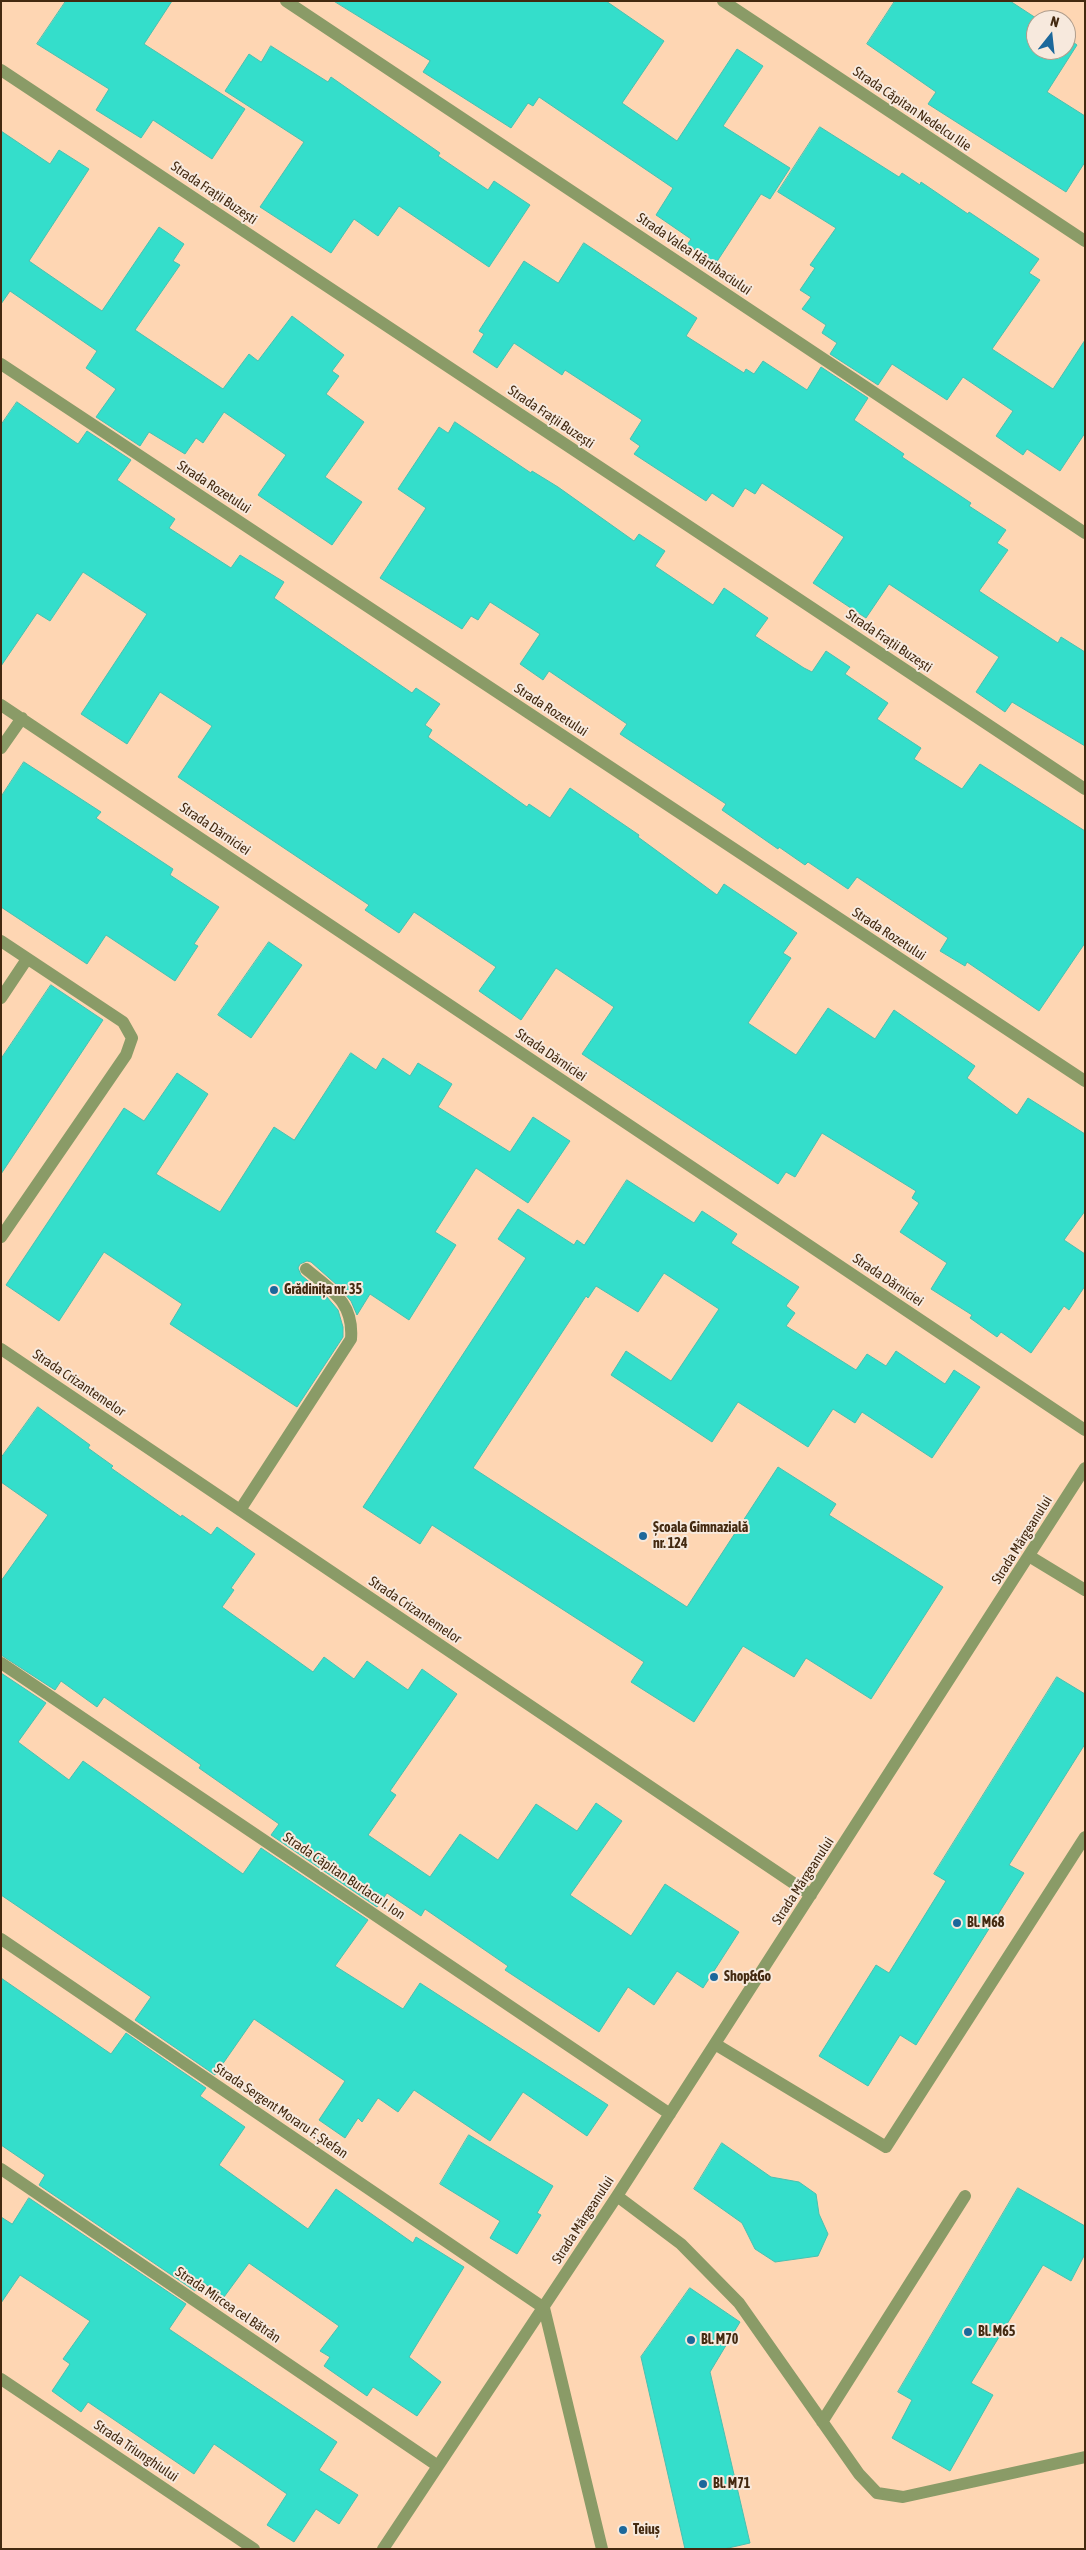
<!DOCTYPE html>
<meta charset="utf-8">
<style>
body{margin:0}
#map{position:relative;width:1086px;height:2550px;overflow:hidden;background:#fed6b3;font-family:"Asap Condensed",sans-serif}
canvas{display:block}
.frame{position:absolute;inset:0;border:2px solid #432910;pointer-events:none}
.north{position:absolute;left:1026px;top:10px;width:50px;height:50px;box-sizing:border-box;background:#f7e9dd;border:1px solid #af9c8b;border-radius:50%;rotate:16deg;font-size:14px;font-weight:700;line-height:20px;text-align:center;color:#432910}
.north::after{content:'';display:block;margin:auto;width:18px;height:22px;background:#1c689b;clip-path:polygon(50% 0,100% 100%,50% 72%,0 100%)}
</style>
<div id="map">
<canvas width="1086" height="2550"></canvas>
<div class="frame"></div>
<div class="north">N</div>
</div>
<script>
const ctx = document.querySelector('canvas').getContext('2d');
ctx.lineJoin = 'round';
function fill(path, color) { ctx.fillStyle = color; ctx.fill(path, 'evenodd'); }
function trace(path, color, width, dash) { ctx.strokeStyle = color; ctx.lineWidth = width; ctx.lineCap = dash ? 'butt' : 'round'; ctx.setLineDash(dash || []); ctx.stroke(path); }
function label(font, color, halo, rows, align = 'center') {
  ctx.font = font + ' "Asap Condensed",sans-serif'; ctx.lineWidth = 4; ctx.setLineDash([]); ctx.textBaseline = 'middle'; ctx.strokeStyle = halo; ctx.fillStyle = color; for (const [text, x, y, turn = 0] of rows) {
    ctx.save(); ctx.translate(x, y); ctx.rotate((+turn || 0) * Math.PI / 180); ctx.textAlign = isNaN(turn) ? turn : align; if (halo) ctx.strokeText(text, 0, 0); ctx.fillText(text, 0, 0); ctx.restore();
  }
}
const building = new Path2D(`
 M66,1h106l-28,43 101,65 -33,50 -59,-39 -12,18 -45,-28 13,-21 -72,-45z
 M334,1h272l58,40 -42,62 55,38 60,-92 26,17 -40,60 67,42 -20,31 -9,-5 -45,69 -29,-18 4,-6 -35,-24 17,-27 -134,-91 -6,9 -5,-3 -17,25 -88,-56 7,-11z
 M895,1h115l29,19h-3v30h30v-13l11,8 -30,47 38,24v46l-19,30 -138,-88 8,-12 -69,-48z
 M271,46l57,36 3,-5 109,76 -2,3 50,34 6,-9 36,24 -41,62 -90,-61 -21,30 -24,-17 -23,34 -71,-46 44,-65 -79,-51 24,-37 12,8z
 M820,127l79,50 3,-4 18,12 1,-3 47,32 1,-2 70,47 -10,14 11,7 -48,69 61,40 32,-49v93l-25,38 -33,-22 -4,6 -27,-19 17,-25 -50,-34 -16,23 -55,-36 -14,21 -48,-31 7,-11 -15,-10 4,-8 -24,-16 9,-12 -11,-7 15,-22 -5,-3 26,-37 -58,-36z
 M1,131l49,33 9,-14 30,19 -60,92 61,42 12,8 57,-84 25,17 -11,17 7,4 -45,65 88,59 26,-35 9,7 34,-45 52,39 -12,16 7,5 -13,18 38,28 -39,55 37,25 -30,43 -74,-50 28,-40 -62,-43 -21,31 -7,-5 -11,16 -36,-22 -9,14 -44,-29 20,-28 -30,-21 11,-17 -87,-60 -9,13z
 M584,243l113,75 -11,18 58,37 2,-4 8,5 9,-13 44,29 14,-23 47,31 -14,22 50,34 -2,3 69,46 -2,3 37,24 -9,13 11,7 -29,41 79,52 3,-6 24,15v94l-73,-44 -7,10 -29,-20 23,-35 -110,-73 -23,34 -53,-35 31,-46 -82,-54 -7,11 -10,-6 -12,19 -21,-14 -6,8 -72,-47 6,-8 -10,-7 12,-19 -77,-50 -3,5 -48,-32 -17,25 -24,-16 11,-18 -5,-3 45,-70 34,22z
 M17,402l61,42 9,-13 44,29 -14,20 58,39 -6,9 62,40 9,-13 44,27 -10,16 138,95 4,-5 24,16 -15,21 7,5 -4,7 99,70 2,-3 21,14 20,-30 69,47 -1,2 79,58 7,-11 73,49 -14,20 8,5 -43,65 48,32 32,-47 47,31 19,-29 81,56 -8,12 50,37 11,-17 57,36v77l-21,29 21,14v32l-16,24 -5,-4 -33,47 -30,-21 -4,5 -27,-19 2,-3 -41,-26 16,-26 -47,-31 19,-29 -7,-5 4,-7 -94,-58 -27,44 -9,-5 -8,12 -196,-130 32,-47 -58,-39 -35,52 -42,-29 17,-24 -82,-55 -15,21 -34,-23 4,-5 -191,-128 34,-51 -52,-34 -33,52 -46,-30 66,-100 -64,-42 -33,49 -13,-8 -36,53v-241z
 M455,422l76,51 1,-2 26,16 76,54 5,-7 26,17 -10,15 58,39 11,-17 44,30 -13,18 49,32 8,4 14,-21 24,16 -5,7 43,29 -11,16 44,29 -7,11 48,30 18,-25 105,67v112l-46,68 -72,-49 -2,4 -25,-15 8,-13 -91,-61 -9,12 -40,-27 -3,3 -26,-18 -1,2 -56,-39 4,-6 -106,-70 7,-10 -78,-53 -6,9 -23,-16 20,-30 -50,-32 -12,18 -7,-4 -9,13 -82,-51 46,-70 -28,-19 41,-62 9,6z
 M24,762l77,50 -5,6 77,51 -3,6 49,32 -25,37 4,2 -23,35 -69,-46 -19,29 -86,-57v-110z
 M269,942l33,23 -51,73 -33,-23z
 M51,985l52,35 -102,154v-115z
 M351,1053l25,17 7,-12 27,18 8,-13 34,21 -14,23 72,45 23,-35 37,24 -42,62 -52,-35 -41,64 21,13 -47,75 -39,-26 -13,21 -6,-14 -14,-16 -26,-23 -4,-1 -7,3 -2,4 3,7 25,21 12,14 5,17v10l-46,70 -127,-83 12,-20 -78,-52 -45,69 -53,-36 118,-177 20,13 33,-48 31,21 -52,80 64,38 54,-85 20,13z
 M627,1180l67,43 8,-12 35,23 -6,9 68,44 -13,19 9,7 -9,13 70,44 11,-16 19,12 10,-15 49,33 9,-14 26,17 -48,71 -70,-46 -7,11 -22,-14 -25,38 -70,-45 -26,40 -101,-67 15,-24 45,30 48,-72 -55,-36 -26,39 -42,-26 -8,12 -2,-2 -113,172 214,139 91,-140 58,37 -7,11 114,72 -72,112 -65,-41 -12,19 -51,-31 -49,76 -63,-40 13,-20 -212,-137 -12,19 -57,-37 163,-249 -28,-19 20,-30 56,36 3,-5 7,5z
 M38,1407l52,38 -2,3 25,18 -2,2 70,49 1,-2 29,20 6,-8 38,27 -24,34 3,2 -12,17 91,65 11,-15 30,22 13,-18 41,29 14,-21 35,25 -67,97 6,4 -28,40 62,42 30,-43 38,26 38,-56 41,27 19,-28 26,18 -52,74 61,41 34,-52 74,48 -36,56 -26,-17 -23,34 -26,-18 -29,45 -94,-62 3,-4 -83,-57 -4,7 -34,-23 -10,14 -106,-72 8,-11 -80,-56 2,-3 -97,-68 -7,10 -36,-26 -6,9 -54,-35v-74l47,-66 -47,-33v-24z
 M1,1673l45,30 -28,39 51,38 14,-19 160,113 18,-26 107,72 -33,46 68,43 17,-26 188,122 -21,31 -64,-44 -33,49 -76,-51 -16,22 -20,-14 -16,24 -4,-4 -13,20 -26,-18 26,-39 -91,-62 -39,56 -80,-55 16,-23 -150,-102z
 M1057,1677l28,17v50l-76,121 15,8 -108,172 -16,-10 -32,51 -49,-30 57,-91 13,8 57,-92 -12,-7z
 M1,1978l110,76 15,-21 80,55 -6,8 45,31 -26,38 89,64 28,-40 77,54 3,-6 48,30 -55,90 32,25 -24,34 -44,-29 -6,9 -43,-30 6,-9 -10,-6 19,-25 -90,-63 -25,34 -23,-16 -6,10 -156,-106 6,-10 -44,-30z
 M469,2135l84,51 -16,27 4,2 -24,39 -27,-16 10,-17 -60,-37z
 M722,2143l49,34 28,5 17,12 3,20 9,20 -10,22 -43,6 -20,-13 -13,-26 -48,-34z
 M1018,2188l67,38v28l-14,27 -28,-16 -72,118 22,12 -43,76 -58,-33 20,-38 -14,-8z
 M29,2198l157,106 -17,25 168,113 -18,28 39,25 -19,29 -23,-15 -22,33 -27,-17 20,-31 -73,-50 -20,30 -106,-72 -7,10 -29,-21 18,-27 -7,-5 27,-38 -70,-46 -19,28v-86l11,7z
 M690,2288l50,34 -30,50 40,171 -26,6h-39l-44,-192z`);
fill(building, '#34decb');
trace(building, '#49c0b0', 1);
trace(new Path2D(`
 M286,1l799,532
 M723,1l362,240
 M1,70l1084,719
 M1,364l1084,717
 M1,705l1084,725
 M1,748l21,-30
 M1,941l122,81 9,16 -6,17 -125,182
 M1,998l26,-39
 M1,1349l810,546
 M240,1510l111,-171c3,-37 -20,-49 -45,-70
 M1029,1556l56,34
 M1,1663l669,451
 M1,1939l543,369
 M715,2044l171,103 199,-310
 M1,2169l437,297
 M617,2196l64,48 58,59 120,171 18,19 26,4 182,-40
 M544,2308l58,241
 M1,2379l253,170
 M822,2422l143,-226
 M383,2549l234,-353 468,-728`), '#8a9b67', 12);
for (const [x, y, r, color] of [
 [274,1290,5,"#1c689b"],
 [643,1536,5,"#1c689b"],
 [957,1923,5,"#1c689b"],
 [714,1977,5,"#1c689b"],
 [968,2332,5,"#1c689b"],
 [691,2340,5,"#1c689b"],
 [703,2484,5,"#1c689b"],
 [623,2530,5,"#1c689b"]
]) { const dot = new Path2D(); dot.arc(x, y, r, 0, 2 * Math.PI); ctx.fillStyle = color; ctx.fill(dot); trace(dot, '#f7e9dd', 2); }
label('14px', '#432910', '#f7e9dd', [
 ["Strada Căpitan Nedelcu Ilie",912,109,34],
 ["Strada Frații Buzești",214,193,34],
 ["Strada Valea Hârtibaciului",694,254,34],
 ["Strada Frații Buzești",551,417,34],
 ["Strada Rozetului",214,487,33],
 ["Strada Frații Buzești",889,641,34],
 ["Strada Rozetului",551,710,33],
 ["Strada Dărniciei",215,829,34],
 ["Strada Rozetului",889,934,33],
 ["Strada Dărniciei",551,1055,34],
 ["Strada Dărniciei",888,1280,34],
 ["Strada Crizantemelor",79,1383,34],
 ["Strada Mărgeanului",1022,1540,-58],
 ["Strada Crizantemelor",415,1610,34],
 ["Strada Căpitan Burlacu I. Ion",344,1876,34],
 ["Strada Mărgeanului",803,1881,-57],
 ["Strada Sergent Moraru F. Ștefan",281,2111,34],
 ["Strada Mărgeanului",583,2220,-57],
 ["Strada Mircea cel Bătrân",228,2305,34],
 ["Strada Triunghiului",136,2451,34]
]);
label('bold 14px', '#432910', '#f7e9dd', [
 ["Grădinița nr. 35",284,1290],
 ["Școala Gimnazială",653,1528],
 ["nr. 124",653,1544],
 ["Bl. M68",967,1923],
 ["Shop&Go",724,1977],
 ["Bl. M65",978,2332],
 ["Bl. M70",701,2340],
 ["Bl. M71",713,2484],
 ["Teiuș",633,2530]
], 'left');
</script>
